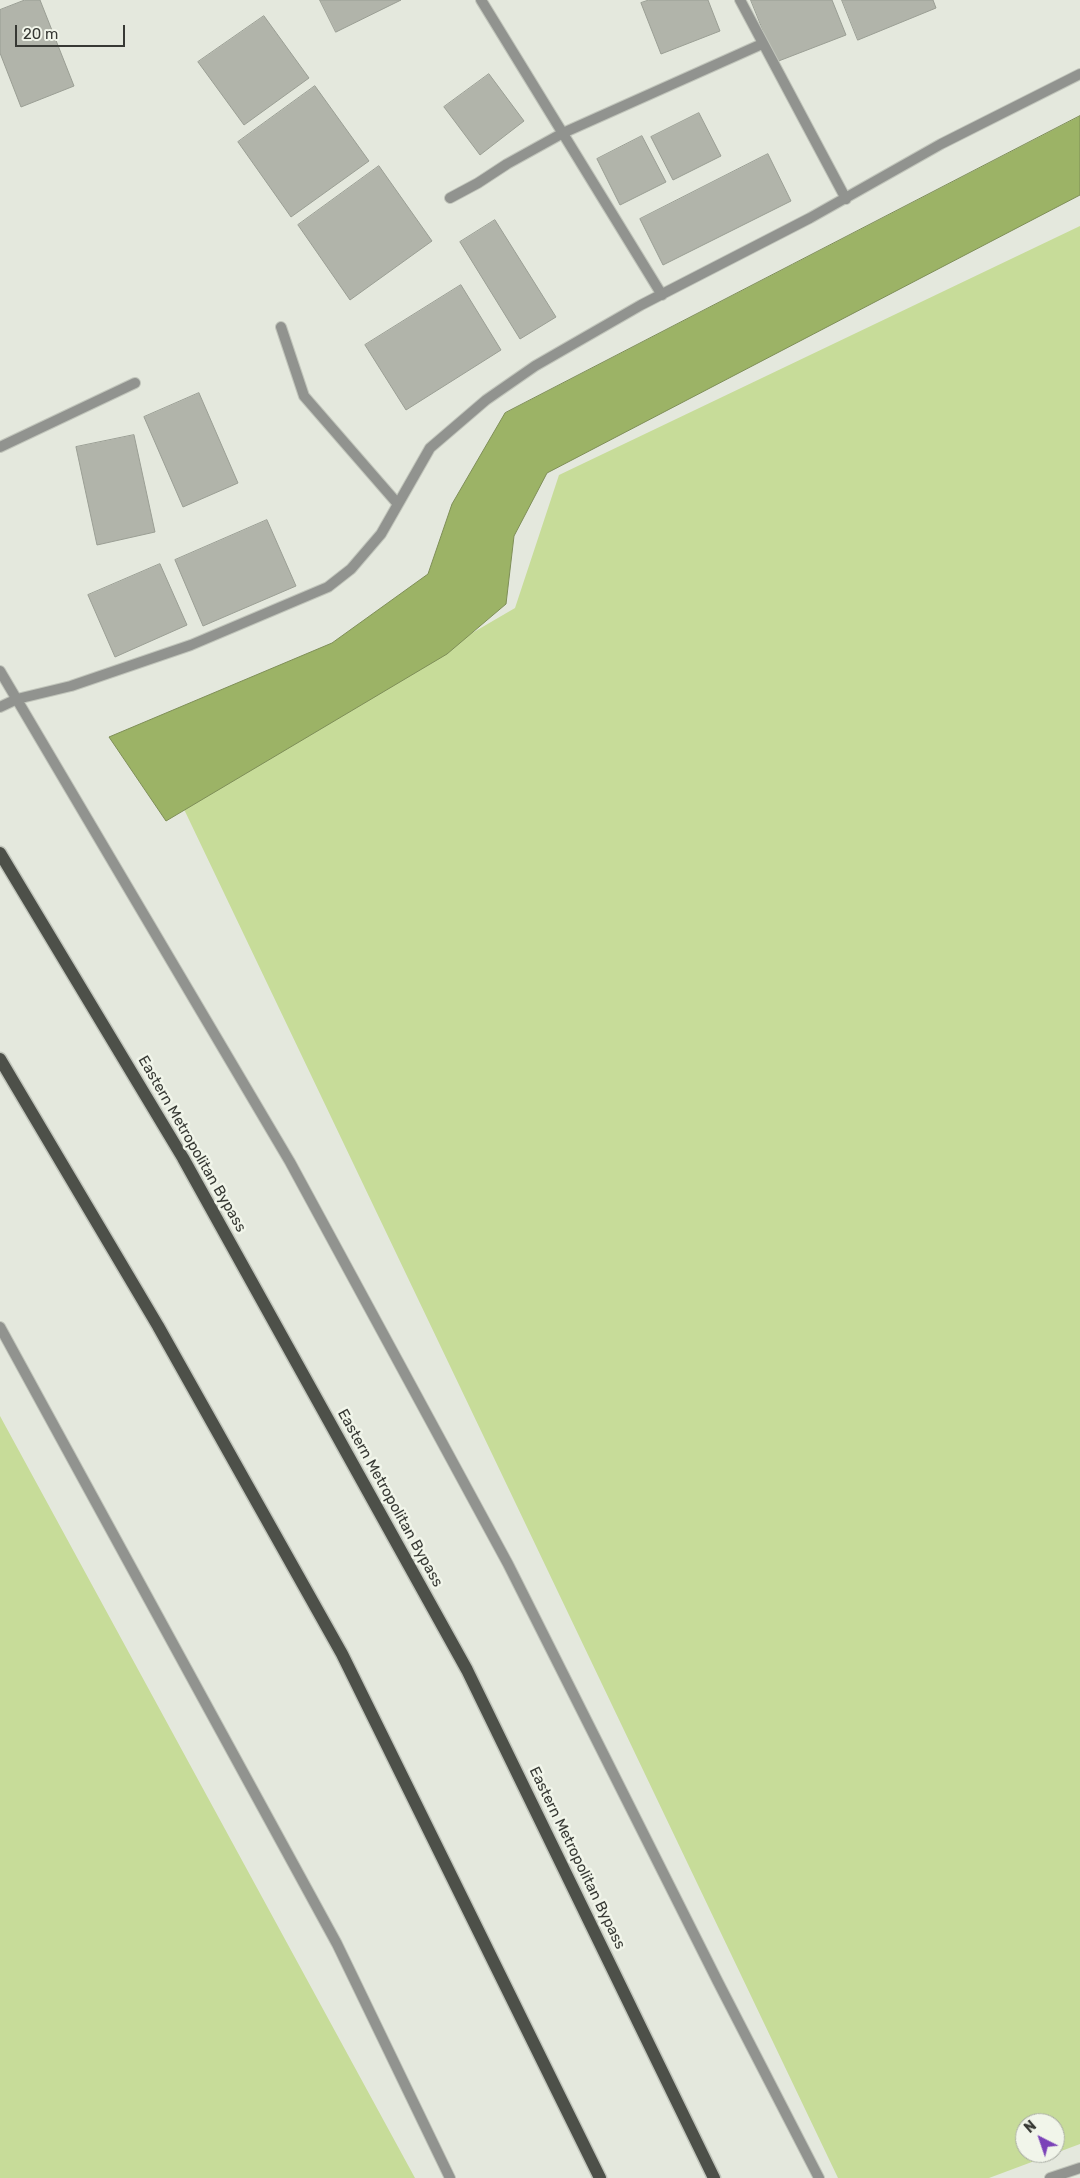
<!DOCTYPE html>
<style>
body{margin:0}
#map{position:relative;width:1080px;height:2178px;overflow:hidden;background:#e4e8dd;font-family:Rubik,sans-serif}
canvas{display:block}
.north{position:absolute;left:1015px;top:2113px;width:50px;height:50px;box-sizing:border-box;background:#f1f5ea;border:1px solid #a7aaa1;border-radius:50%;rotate:319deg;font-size:14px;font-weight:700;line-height:20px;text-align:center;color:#373934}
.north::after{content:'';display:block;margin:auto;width:18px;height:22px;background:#7b42b8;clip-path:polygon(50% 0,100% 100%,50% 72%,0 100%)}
.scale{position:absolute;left:15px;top:25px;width:110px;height:22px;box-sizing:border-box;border:2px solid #373934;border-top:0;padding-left:6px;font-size:15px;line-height:18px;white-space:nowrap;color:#373934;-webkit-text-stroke:4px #f1f5ea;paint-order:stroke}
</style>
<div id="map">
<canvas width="1080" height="2178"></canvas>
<div class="north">N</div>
<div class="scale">20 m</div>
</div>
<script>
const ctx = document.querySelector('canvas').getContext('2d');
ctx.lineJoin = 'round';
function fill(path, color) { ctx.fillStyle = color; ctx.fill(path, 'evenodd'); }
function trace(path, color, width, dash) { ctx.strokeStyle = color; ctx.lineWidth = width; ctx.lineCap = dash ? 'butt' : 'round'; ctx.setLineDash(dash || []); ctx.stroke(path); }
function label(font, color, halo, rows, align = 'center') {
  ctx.font = font + ' Rubik,sans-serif'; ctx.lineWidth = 5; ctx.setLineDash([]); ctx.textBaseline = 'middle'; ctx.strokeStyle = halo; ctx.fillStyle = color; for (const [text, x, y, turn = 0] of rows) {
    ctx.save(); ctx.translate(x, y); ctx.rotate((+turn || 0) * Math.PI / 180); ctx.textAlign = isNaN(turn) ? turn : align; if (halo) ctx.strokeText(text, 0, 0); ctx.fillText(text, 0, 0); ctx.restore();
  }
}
fill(new Path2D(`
 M1080,226v1918l-91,34h-151l-657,-1375 334,-195 44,-133zM1025,2123h30v30h-30z
 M0,1416l415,762h-415z`), '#c7dc99');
const water = new Path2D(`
 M1080,116v79l-533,278 -33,63 -8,68 -59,50 -281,167 -57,-84 223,-94 96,-69 24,-70 53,-91z`);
fill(water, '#9cb366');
trace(water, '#7e8e57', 1);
const building = new Path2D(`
 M25,0h15l34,86 -53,21 -21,-54v-43z
 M320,0h81l-65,32z
 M649,0h59l12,31 -59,23 -20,-51z
 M751,0h81l14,35 -70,27z
 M842,0h91l3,8 -78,32z
 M264,16l45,62 -65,47 -46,-63z
 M489,74l35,47 -44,34 -36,-48z
 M315,86l54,75 -78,56 -53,-75z
 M699,113l22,43 -48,24 -22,-43z
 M642,136l24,46 -46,23 -23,-46z
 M768,154l23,47 -128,64 -23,-46z
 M379,166l53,75 -82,59 -52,-75z
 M495,220l61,97 -36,22 -60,-97z
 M461,285l40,65 -95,60 -41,-65z
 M199,393l39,90 -55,24 -39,-90z
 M134,435l21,97 -58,13 -21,-98z
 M267,520l29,66 -93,40 -28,-66z
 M160,564l27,61 -72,32 -27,-62z`);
fill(building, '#b1b4aa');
trace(building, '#9a9e94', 1);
const minor = new Path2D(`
 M481,0l181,295
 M740,0l106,199
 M450,198l28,-15 29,-19 56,-31 199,-89
 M281,327l23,69 93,107
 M0,447l135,-64
 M0,671l290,491 218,402 210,418 101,196
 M0,707l17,-8 54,-13 120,-41 137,-58 23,-18 30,-35 49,-86 56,-48 49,-34 106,-61 169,-87 131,-74 139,-70
 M0,1327l337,617 113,234
 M1050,2178l30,-10`);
const primary = new Path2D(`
 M0,853l183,305 284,512 247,508
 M0,1059l158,267 184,328 258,524`);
trace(minor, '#c1c5bb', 12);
trace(primary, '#c1c5bb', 15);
trace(minor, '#91938f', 10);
trace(primary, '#4d5049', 12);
label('15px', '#373934', '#f1f5ea', [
 ["Eastern Metropolitan Bypass",192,1144,60],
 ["Eastern Metropolitan Bypass",390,1498,61],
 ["Eastern Metropolitan Bypass",577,1858,64]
]);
</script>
